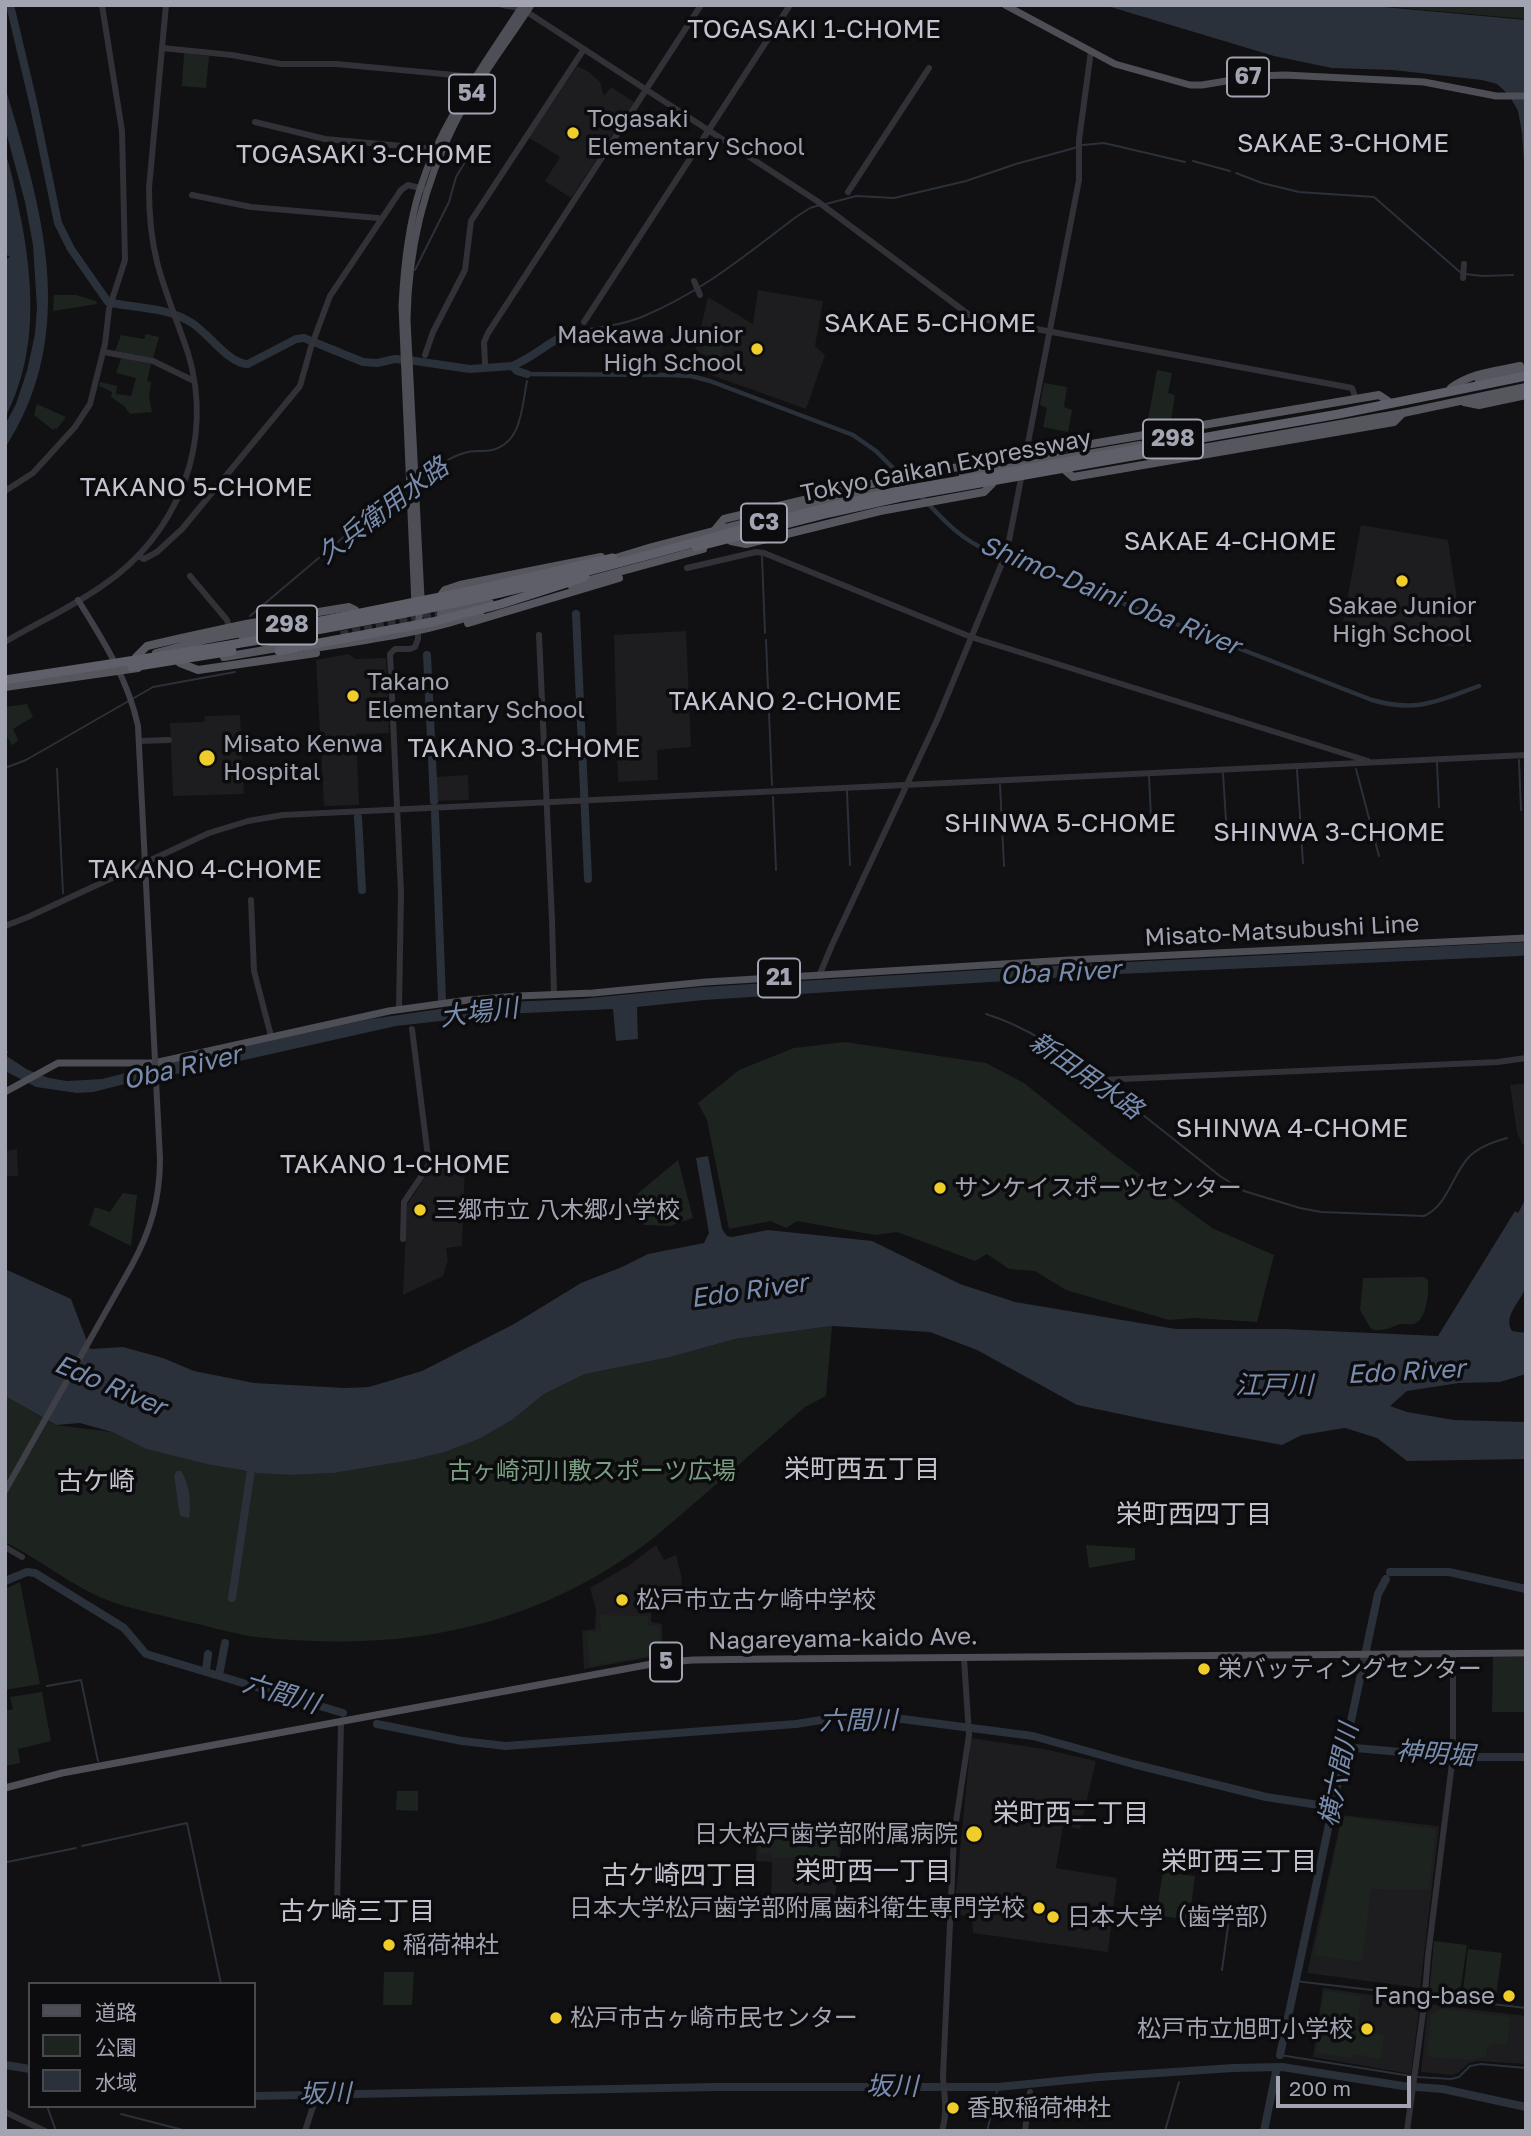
<!DOCTYPE html>
<meta charset="utf-8">
<style>
body{margin:0}
#map{position:relative;width:1531px;height:2136px;overflow:hidden;background:#111012;font-family:"Golos Text","Noto Sans JP",sans-serif}
canvas{display:block}
.frame{position:absolute;inset:0;border:7px solid #a2a4b2;pointer-events:none}
.legend{position:absolute;left:28px;top:1982px;width:228px;height:126px;box-sizing:border-box;background:#0c0b0d;border:2px solid #48484f;margin:0;padding:9px 12px;list-style:none;font-size:21px;color:#a2a4b2}
.legend li{display:flex;align-items:center;gap:14px;height:35px}
.legend b{width:35px;border:2px solid #48484f}
.scale{position:absolute;left:1276px;top:2076px;width:135px;height:32px;box-sizing:border-box;border:4px solid #a2a4b2;border-top:0;padding-left:9px;font-size:21px;line-height:24px;white-space:nowrap;color:#a2a4b2;-webkit-text-stroke:5px #0c0b0d;paint-order:stroke}
</style>
<div id="map">
<canvas width="1531" height="2136"></canvas>
<div class="frame"></div>
<ul class="legend">
<li><b style="height:9px;background:#4d4e56"></b>道路</li>
<li><b style="height:19px;background:#1d241f"></b>公園</li>
<li><b style="height:19px;background:#2a313a"></b>水域</li>
</ul>
<div class="scale">200 m</div>
</div>
<script>
const ctx = document.querySelector('canvas').getContext('2d');
ctx.lineJoin = 'round';
function fill(path, color) { ctx.fillStyle = color; ctx.fill(path, 'evenodd'); }
function trace(path, color, width, dash) { ctx.strokeStyle = color; ctx.lineWidth = width; ctx.lineCap = dash ? 'butt' : 'round'; ctx.setLineDash(dash || []); ctx.stroke(path); }
function label(font, color, halo, rows, align = 'center') {
  ctx.font = font + ' "Golos Text","Noto Sans JP",sans-serif'; ctx.lineWidth = 7; ctx.setLineDash([]); ctx.textBaseline = 'middle'; ctx.strokeStyle = halo; ctx.fillStyle = color; for (const [text, x, y, turn = 0] of rows) {
    ctx.save(); ctx.translate(x, y); ctx.rotate((+turn || 0) * Math.PI / 180); ctx.textAlign = isNaN(turn) ? turn : align; if (halo) ctx.strokeText(text, 0, 0); ctx.fillText(text, 0, 0); ctx.restore();
  }
}
fill(new Path2D(`
 M577,66l12,6 11,10 4,14 7,-9 23,15 -63,96 -26,-17 15,-24 -31,-19z
 M758,290l65,11 -8,45 10,9 -19,54 -98,-35 5,-15 -18,-7 13,-55 45,27z
 M1361,525l87,15 16,106h-21l-100,-24z
 M686,631l5,116 -34,3 1,30 -40,2 -4,-147z
 M349,654l6,5 31,-1 3,75 -33,1 3,71 -35,1 -8,-146z
 M240,715l4,79 -71,2 -3,-73 34,-1 1,-6z
 M468,775l1,25 -32,1 -1,-24z
 M1526,1083v63l-4,-2 -5,-11 -7,-48z
 M17,1149l1,27h-13v-25z
 M465,1164l-3,82 -16,2 2,12 -5,16 -40,19 4,-90 24,-37z
 M656,1545l8,15 12,-5 6,24 -1,10 -30,2v31l11,2 1,31 -79,14 -2,-38 13,-2 1,-19 -6,-22 38,-22z
 M971,1738l73,11 52,12 -16,68 -17,-3 -7,42 61,10 -9,74 -135,-19 -1,-16 -18,-3z
 M1342,1815l96,11 1,2 -19,160 -113,-15z
 M757,1825l87,1 -11,87 -62,-1 1,-50 -16,-1z
 M1323,1988l97,14 -9,72 -98,-17z
 M1428,2004l98,12v48l-48,-3 -9,2 -11,10 -6,2 -31,-3z`), '#1d1c1f');
fill(new Path2D(`
 M1369,5h157v14z
 M184,53l25,3 -3,32 -24,-2z
 M54,295h22l20,6 1,3 -44,7z
 M712,326l17,6 -9,26 -17,-5z
 M146,334l13,3 -6,21 -38,-7 6,-16 23,4z
 M121,358l30,6 -4,17 4,1 -2,15 3,15 -22,2 -6,-8 -13,-9 1,-5 -13,-6 1,-4 17,4 -1,8 15,2 5,-18 -20,-5z
 M1157,370l15,3 -4,20 7,2 -4,26 -24,4z
 M1044,383l23,4 -3,20 8,3 -4,22 -25,-5 4,-19 -7,-3z
 M37,404l29,13 -9,12 -2,-1 -2,2 -19,-15z
 M27,704l6,13 -20,12 5,11 -5,5 -2,-1 -6,-11v-26z
 M845,1042l141,21 38,20 90,72 98,73 62,27 -17,67 -63,-4 -25,2 -103,-30 -31,-19 -26,-2 -22,-15 -12,7 -78,-29 -22,3 -78,-14 -11,7 -15,-7 -42,8 -22,-109 -9,-17 41,-33 55,-22z
 M678,1160l15,58 -23,8 -26,-1 -15,-24z
 M123,1193l14,2 -6,51 -42,-21 6,-18 15,5z
 M1424,1277l4,3c1,11 -1,42 -15,44 -6,1 -10,-2 -16,1 -9,4 -16,7 -26,4l-11,-19 3,-32z
 M832,1326l-6,70 -21,11c-33,29 -67,58 -100,87 -26,22 -50,45 -78,63 -115,77 -235,94 -371,80 -22,-3 -45,-10 -67,-15 -29,-7 -60,-13 -87,-24 -34,-15 -63,-39 -97,-56v-146l50,29 57,7 34,17 97,22 49,4 42,-2 78,-13 33,-8 34,-13 33,-19 32,-26 41,-20 86,-17 64,-18z
 M1086,1545l49,3v12l-46,8z
 M20,1582l20,102 -35,6v-101z
 M600,1615l48,1v9l12,2v27l-70,12 -3,-34 14,-1z
 M1493,1657h33v55h-34z
 M42,1692l9,49 -33,8 2,14 -15,3v-55l8,-2 -3,-12z
 M397,1791h21v20l-22,-1z
 M1342,1816l94,13 -7,61 -58,-1 -9,73 -48,-7z
 M761,1828l80,1 -3,27 -65,2 -1,-5 -13,1z
 M1163,1872l32,4 -6,44 -33,-5z
 M1434,1941l33,4 -8,54 -30,-4z
 M1468,1949l34,4 -7,50 -33,-4z
 M384,1972h30l-2,33h-29z
 M1324,1991l37,5 -4,34 27,5 -3,24 -26,-5 -5,4 -34,-5z
 M1440,2009l70,8 -3,28 -13,-1 -7,3 -1,10 -16,3 -40,-3 -3,-5 4,-38z`), '#1d241f');
fill(new Path2D(`
 M1104,5h258l164,15v171l-4,-58 -4,-22 -9,-16 -12,-11 -15,-4 -89,-10 -61,-2 -58,-12z
 M5,87c37,122 75,245 0,361v-23l11,-21 11,-33 8,-37 2,-26 -4,-63 -8,-43 -20,-74z
 M5,152c8,23 12,48 17,72 12,66 15,132 -17,194v-158l5,-3 -5,-3z
 M1526,942v13l-6,1 -402,18 -414,26 -67,7 1,32 -22,2 -3,-32 -110,5 -107,12 -201,45 -50,8 -52,13 -16,1 -41,-6 -31,-16v-16l23,15 21,8 18,3 35,-2 67,-17 202,-43 110,-16 99,-4 122,-12 327,-20z
 M708,1156l14,73 5,7 5,1 36,-7 104,11 88,43 55,18 161,27h108l154,7 77,-125 3,2 6,-11c3,10 4,79 0,89 -5,12 -21,26 -12,40l14,2v41l-26,8 -41,1 -52,8 -17,15 17,6 47,8 72,2v37l-119,2 -30,-23 -32,-10 -43,7 -20,10 -119,-22 -86,-18 -100,-55 -47,-18 -98,-6 -97,13 -64,18 -86,17 -41,20 -32,26 -33,19 -34,13 -33,8 -78,13 -42,2 -35,-2 -50,-9 -61,-15 -34,-17 -32,-9 -24,2 -51,-29v-127l66,30 19,50 33,-2 40,11 31,13 60,12 91,5 24,-1 53,-16 92,-47 67,-41 41,-16 26,-13 56,-11 5,-10 -13,-75z
 M177,1471h4c9,15 10,30 8,47l-9,-2 -6,-41z`), '#2a313a');
trace(new Path2D(`
 M1083,145l21,-2 81,19
 M1193,161l37,10
 M1236,173l26,10 37,9 75,5 86,75
 M826,204l30,-8 38,2 72,-17 50,-17 62,-17
 M415,270l34,-68 7,-25 20,-33
 M1465,274l18,2 30,-1
 M571,332c25,-5 50,-6 73,-16 59,-25 102,-61 152,-99l14,-9 10,-3
 M417,482c15,-10 29,-24 47,-29 9,-3 19,-1 28,-3 30,-7 30,-44 35,-69
 M762,557l3,76
 M250,616l109,-92 48,-34
 M766,640l6,145
 M1519,760l2,50
 M1437,763l2,44
 M5,768l21,-8 127,-73 82,-15
 M57,769l6,124
 M1356,769l23,87
 M1297,770l6,93
 M1223,773l4,64
 M1149,776l2,41
 M1000,785l4,81
 M847,791l3,74
 M773,797l3,73
 M986,1014c42,13 77,38 111,64
 M5,1053l2,-1
 M1104,1084l116,92 24,15 56,17 21,4 103,4c23,-10 28,-40 44,-58 10,-11 24,-16 39,-20
 M47,1686l34,-6 17,81
 M82,1846l105,-23 34,161
 M7,1862l69,-14
 M1222,1970l8,-58
 M1295,1981l231,27
 M1280,2055l131,21
 M1417,2077l34,2 8,-2 11,-11 11,-2 45,4
 M47,2106l9,25
 M121,2114l66,17
 M987,2131l11,-44
 M1165,2131l14,-49`), '#2a313a', 2);
trace(new Path2D(`
 M527,374l142,1 22,1 19,5 143,54 23,16 36,36
 M918,493c23,24 39,44 70,58l384,149c45,13 66,1 107,-14`), '#2a313a', 4.5);
trace(new Path2D(`
 M10,5l24,101 24,117 13,26 37,53c29,7 58,4 84,21 16,10 38,42 56,41l48,-25 8,-1 59,24 14,1 18,-4 20,2 55,8 42,-3 5,5 10,3
 M512,366c21,-8 37,-25 59,-34
 M576,614l12,265
 M427,655l7,146
 M435,813l7,187
 M358,817l4,73
 M1390,1572h59l77,17
 M5,1581l22,-9 8,1 89,55 22,26 197,59
 M232,1598l20,-135
 M206,1670l2,-16
 M219,1675l6,-32
 M377,1724l85,17 44,5 290,-22 51,-8h32l154,20 100,28 133,33 66,10
 M1344,1747l113,10h69
 M1280,2055l98,-461 8,-15
 M5,2065l25,4
 M254,2096l462,-9h282l101,-10 134,-9 49,-1 121,19 40,3 83,18
 M1264,2131l13,-64`), '#2a313a', 8);
trace(new Path2D(`
 M341,635l100,-21`), '#2e2e32', 8, [8, 4]);
trace(new Path2D(`
 M502,5l19,3 6,4 290,189 155,116 380,71 4,11
 M162,48l70,7 49,9h55l140,13
 M255,122l70,17 111,10
 M848,192l81,-124
 M192,195l59,12 127,11 3,2
 M1463,278l1,-14
 M694,281l6,14
 M584,322l206,-317
 M104,352l49,9 41,20
 M425,355l8,-23 32,-62 6,-49 113,-172
 M485,363l-1,-21 4,-9 213,-328
 M5,491l28,-18 42,-46 15,-23 15,-60 4,-35 16,-49 -3,-129 -20,-126
 M138,556l6,3 13,-7 25,-23 118,-143 11,-39 19,-51 71,-106 7,-5 16,4
 M687,568l69,-16 8,1 207,84 397,124
 M190,576l37,44 2,7
 M539,635l13,285 2,74
 M5,642c32,-19 67,-35 97,-56 76,-51 113,-144 86,-233 -10,-30 -23,-60 -31,-91 -6,-24 -8,-49 -8,-74l17,-183
 M139,741l30,-1
 M251,900l3,71 17,65
 M5,926l23,-9 181,-84 39,-12 35,-6 1243,-60
 M819,976l13,-31 106,-227 69,-167 72,-371v-40l12,-89
 M399,1009l2,-116 -11,-239 5,-5h15l5,-2 3,-8v-9
 M1094,1084l6,-4 398,-18 28,-4
 M403,1239l1,-37 25,-37 -17,-136
 M5,1547l17,10
 M337,1906l4,-184
 M5,2112l40,19
 M305,2131l14,-43
 M942,2131c6,-19 2,-36 1,-55l11,-241 15,-100 -5,-77
 M1025,2131l5,-39
 M1407,2131l17,-126 4,-49 25,-201v-101`), '#313137', 6);
trace(new Path2D(`
 M78,600c25,40 50,79 60,126l12,236`), '#3f4047', 6);
trace(new Path2D(`
 M1005,5l110,59 75,21h12l54,-9 29,-1 139,7 72,14h30
 M415,605l-13,-299c2,-40 6,-79 18,-117 21,-67 65,-125 103,-184
 M418,628l3,-30 -14,-278c1,-69 17,-136 48,-197 21,-41 51,-79 76,-118
 M5,1092l53,-29h96l235,-52 79,-11 50,-4 75,-3 113,-11 363,-22 457,-22
 M5,1788l57,-15 595,-110 36,-3 76,-1 757,-6`), '#4d4e56', 7);
trace(new Path2D(`
 M1479,381l47,-10
 M1451,388c19,-15 46,-17 69,-22
 M1464,402l15,3 47,-10
 M1192,450l211,-37 123,-26
 M1051,458l11,-9 317,-54 9,6
 M1066,471l7,6 321,-55 9,-9
 M963,476l177,-31
 M714,531l10,-12 185,-44 63,-10 13,6
 M731,541l15,3 134,-33 104,-19 8,-8
 M609,560l43,-13 173,-45 53,-10
 M571,585l132,-36
 M442,594l3,-4 15,-5 141,-28
 M441,614l49,-11
 M468,623l151,-45
 M243,638l65,-11
 M308,649c57,-9 116,-16 172,-36
 M156,653l53,-14 92,-17
 M136,657l11,-11 30,-7 69,-15 103,-17 6,3
 M224,657l59,-10
 M180,663l18,7 118,-17
 M5,687l133,-19`), '#56565f', 8);
trace(new Path2D(`
 M297,623l24,-2
 M279,651l35,-7`), '#5e5f68', 9);
trace(new Path2D(`
 M5,1491l127,-226c19,-35 28,-67 28,-106l-10,-197`), '#3f4047', 6);
trace(new Path2D(`
 M696,547l133,-34 72,-16 299,-53
 M321,621l154,-31 138,-32
 M314,644l118,-22 69,-18 72,-23 12,-5
 M132,667l100,-16
 M5,680c166,-25 331,-50 495,-87 134,-31 264,-73 399,-102l440,-77 187,-38`), '#5e5f68', 9);
for (const [x, y, r, color] of [
 [573,133,7,"#efcd2b"],
 [757,349,7,"#efcd2b"],
 [1402,581,7,"#efcd2b"],
 [353,696,7,"#efcd2b"],
 [207,758,9,"#efcd2b"],
 [940,1188,7,"#efcd2b"],
 [420,1210,7,"#efcd2b"],
 [622,1600,7,"#efcd2b"],
 [1204,1669,7,"#efcd2b"],
 [974,1834,9,"#efcd2b"],
 [1039,1908,7,"#efcd2b"],
 [1053,1917,7,"#efcd2b"],
 [389,1945,7,"#efcd2b"],
 [1509,1996,7,"#efcd2b"],
 [556,2018,7,"#efcd2b"],
 [1367,2029,7,"#efcd2b"],
 [953,2108,7,"#efcd2b"]
]) { const dot = new Path2D(); dot.arc(x, y, r, 0, 2 * Math.PI); ctx.fillStyle = color; ctx.fill(dot); trace(dot, '#0c0b0d', 2.5); }
for (const [x, y, w] of [
 [1248,77,42],
 [472,94,46],
 [1173,439,60],
 [764,523,46],
 [287,625,60],
 [779,978,42],
 [666,1662,32]
]) { const box = new Path2D(); box.roundRect(x - w / 2, y - 19.5, w, 39, 5); ctx.fillStyle = '#0c0b0d'; ctx.fill(box); trace(box, '#a2a4b2', 2); }
label('bold 23px', '#a2a4b2', null, [
 ["67",1248,77],
 ["54",472,94],
 ["298",1173,439],
 ["C3",764,523],
 ["298",287,625],
 ["21",779,978],
 ["5",666,1662]
]);
label('24px', '#a2a4b2', '#0c0b0d', [
 ["Togasaki",587,119],
 ["Elementary School",587,147],
 ["Maekawa Junior",743,335,"right"],
 ["High School",743,363,"right"],
 ["Sakae Junior",1402,606,"center"],
 ["High School",1402,634,"center"],
 ["Takano",367,682],
 ["Elementary School",367,710],
 ["Misato Kenwa",223,744],
 ["Hospital",223,772],
 ["サンケイスポーツセンター",954,1188],
 ["三郷市立 八木郷小学校",434,1210],
 ["松戸市立古ケ崎中学校",636,1600],
 ["栄バッティングセンター",1218,1669],
 ["日大松戸歯学部附属病院",958,1834,"right"],
 ["日本大学松戸歯学部附属歯科衛生専門学校",1025,1908,"right"],
 ["日本大学（歯学部）",1067,1917],
 ["稲荷神社",403,1945],
 ["Fang-base",1495,1996,"right"],
 ["松戸市古ヶ崎市民センター",570,2018],
 ["松戸市立旭町小学校",1353,2029,"right"],
 ["香取稲荷神社",967,2108]
], 'left');
label('24px', '#a2a4b2', '#0c0b0d', [
 ["Tokyo Gaikan Expressway",946,466,-11],
 ["Misato-Matsubushi Line",1282,931,-3],
 ["Nagareyama-kaido Ave.",843,1639,-1]
]);
label('24px', '#799e81', '#0c0b0d', [
 ["古ヶ崎河川敷スポーツ広場",592,1471]
]);
label('26px', '#c3c4cf', '#0c0b0d', [
 ["TOGASAKI 1-CHOME",814,30],
 ["SAKAE 3-CHOME",1343,144],
 ["TOGASAKI 3-CHOME",364,155],
 ["SAKAE 5-CHOME",930,324],
 ["TAKANO 5-CHOME",196,488],
 ["SAKAE 4-CHOME",1230,542],
 ["TAKANO 2-CHOME",785,702],
 ["TAKANO 3-CHOME",524,749],
 ["SHINWA 5-CHOME",1060,824],
 ["SHINWA 3-CHOME",1329,833],
 ["TAKANO 4-CHOME",205,870],
 ["SHINWA 4-CHOME",1292,1129],
 ["TAKANO 1-CHOME",395,1165],
 ["栄町西五丁目",862,1470],
 ["古ケ崎",96,1482],
 ["栄町西四丁目",1194,1515],
 ["栄町西二丁目",1071,1814],
 ["栄町西三丁目",1239,1862],
 ["栄町西一丁目",873,1872],
 ["古ケ崎四丁目",680,1876],
 ["古ケ崎三丁目",357,1912]
]);
label('italic 26px', '#788cae', '#0c0b0d', [
 ["久兵衛用水路",383,511,-37],
 ["Shimo-Daini Oba River",1110,596,22],
 ["Oba River",1060,973,-3],
 ["大場川",479,1013,-7],
 ["Oba River",182,1068,-13],
 ["新田用水路",1086,1076,35],
 ["Edo River",749,1291,-8],
 ["Edo River",1406,1372,-3],
 ["Edo River",110,1386,23],
 ["江戸川",1274,1386],
 ["六間川",281,1694,17],
 ["六間川",858,1721,-1],
 ["神明堀",1435,1754,4],
 ["横六間川",1339,1775,-78],
 ["坂川",892,2087],
 ["坂川",325,2094,-1]
]);
</script>
